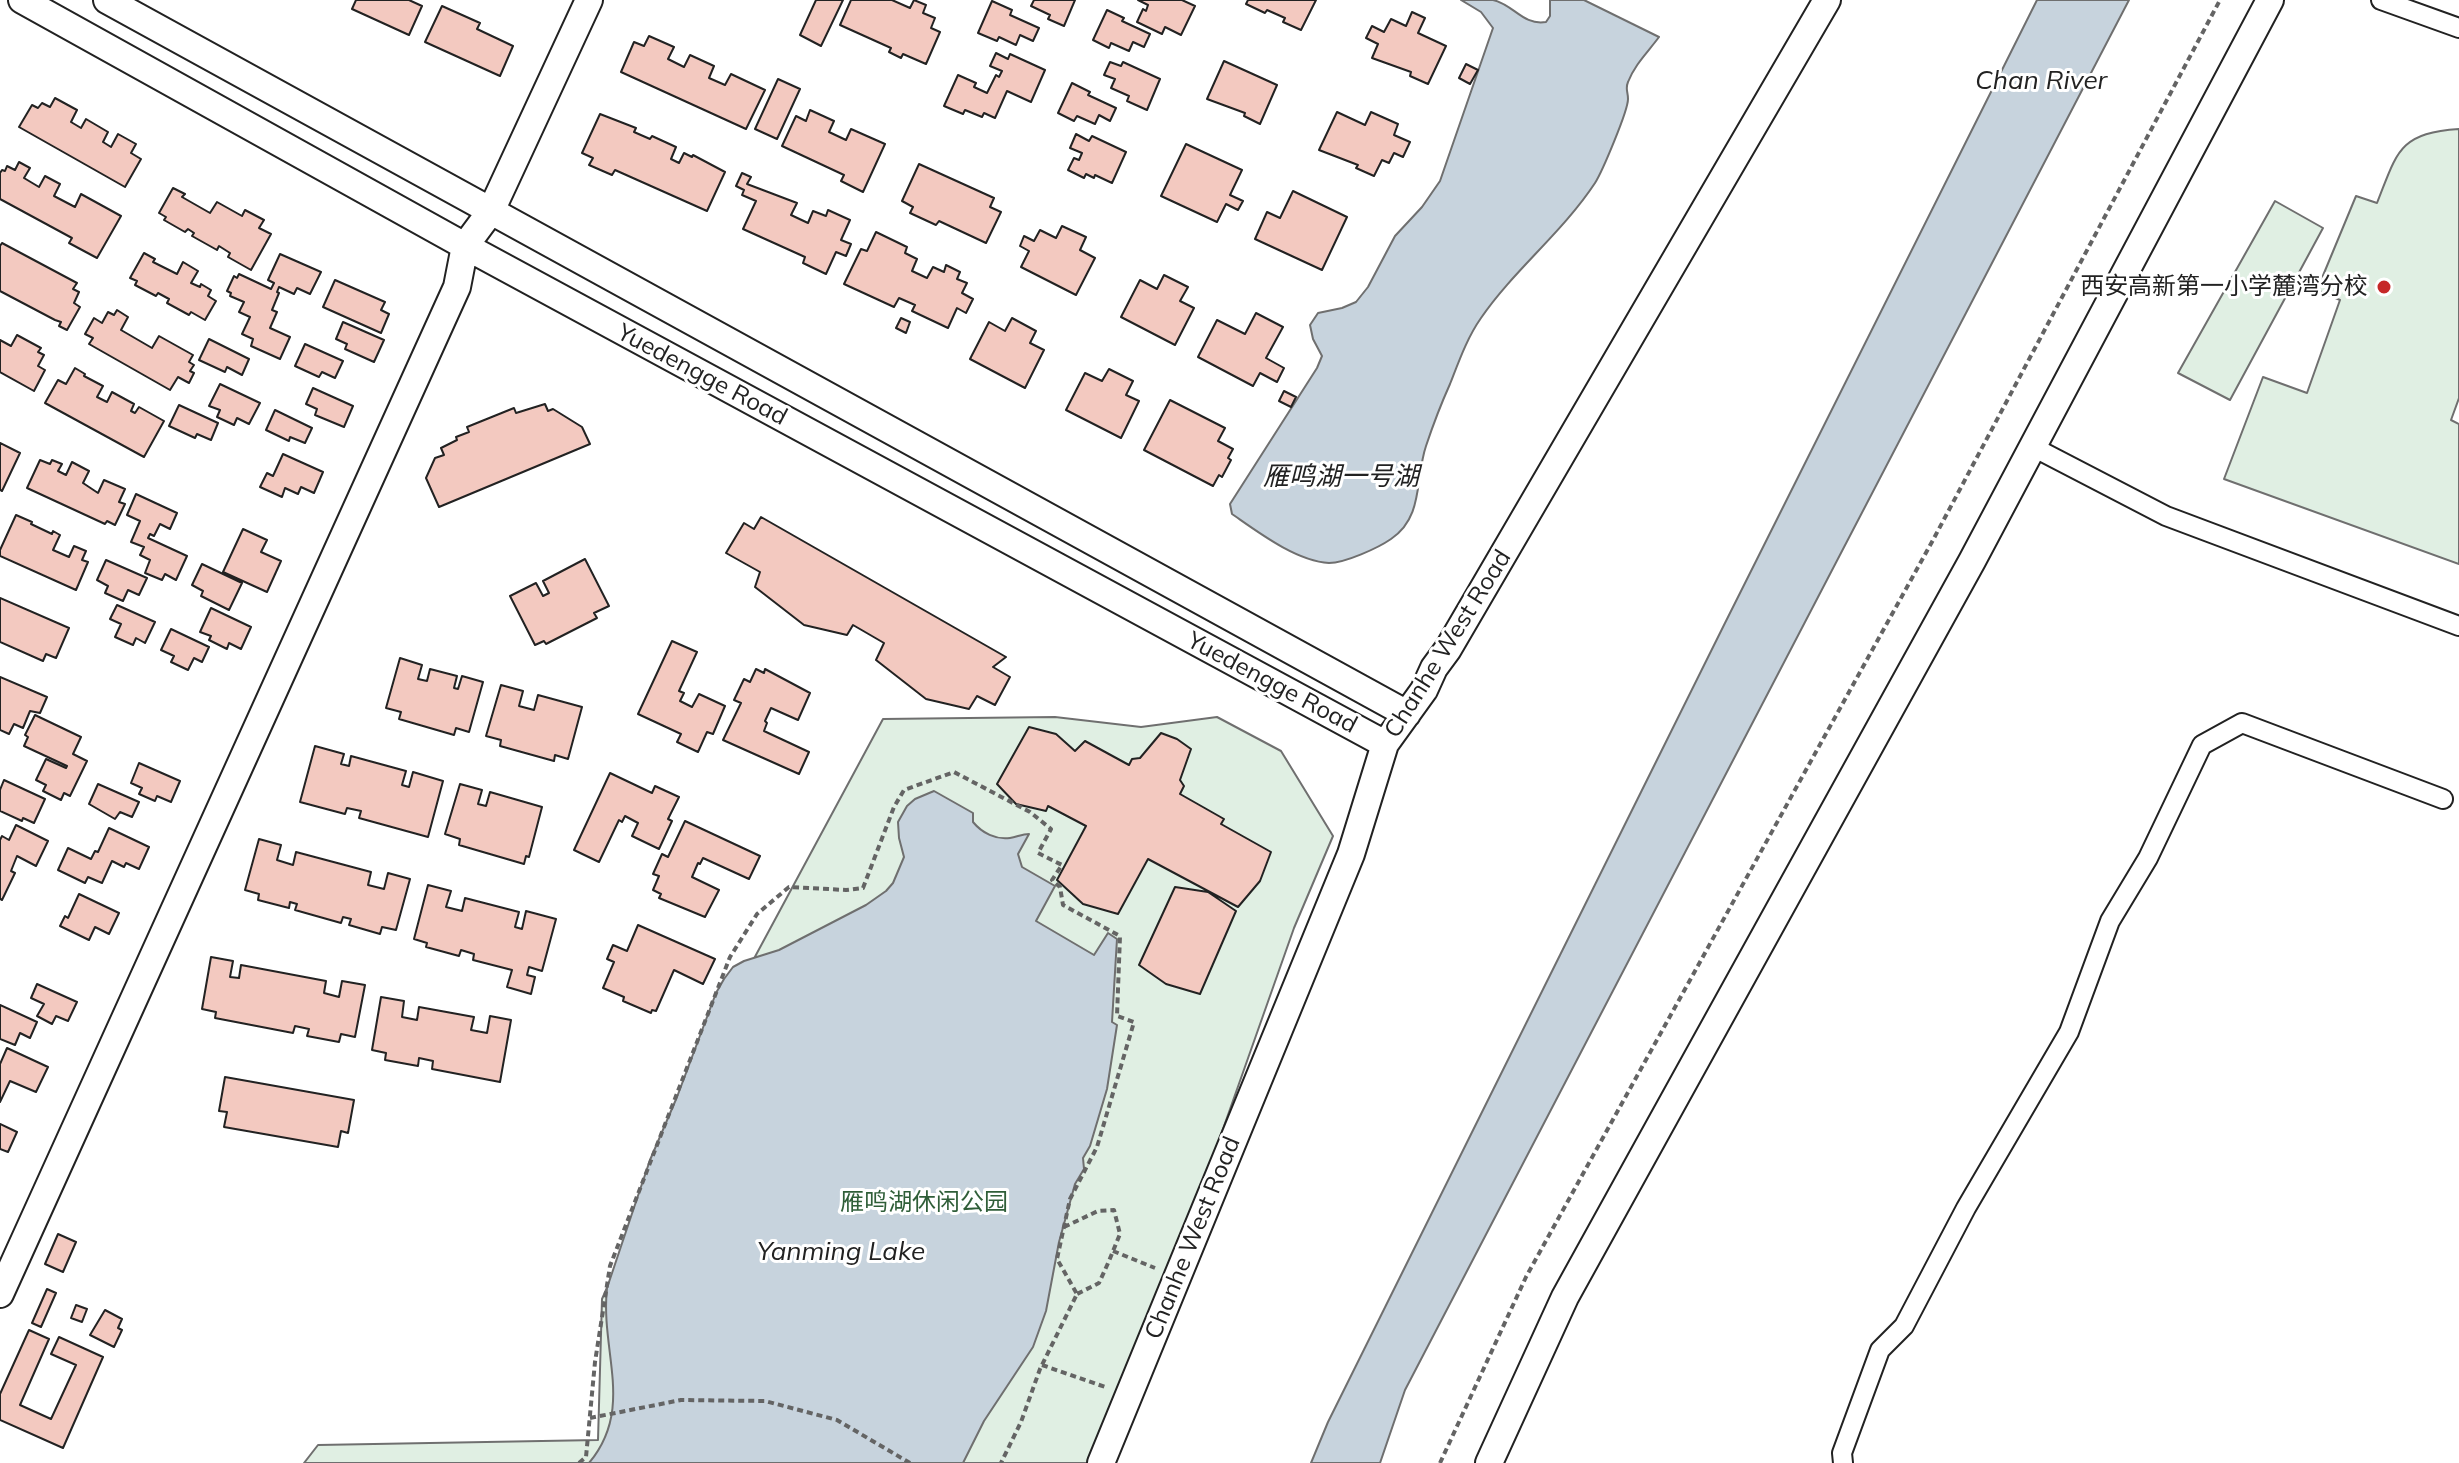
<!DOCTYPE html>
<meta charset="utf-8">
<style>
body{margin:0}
canvas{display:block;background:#fff}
</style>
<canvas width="2459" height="1463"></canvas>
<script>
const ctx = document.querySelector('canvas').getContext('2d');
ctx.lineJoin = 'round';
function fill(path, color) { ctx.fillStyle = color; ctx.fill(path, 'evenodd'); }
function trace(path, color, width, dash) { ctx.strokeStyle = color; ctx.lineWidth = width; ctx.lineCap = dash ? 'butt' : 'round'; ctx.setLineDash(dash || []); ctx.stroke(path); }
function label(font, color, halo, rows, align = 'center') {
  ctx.font = font + ' Mulish,"Noto Sans SC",sans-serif'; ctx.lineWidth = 6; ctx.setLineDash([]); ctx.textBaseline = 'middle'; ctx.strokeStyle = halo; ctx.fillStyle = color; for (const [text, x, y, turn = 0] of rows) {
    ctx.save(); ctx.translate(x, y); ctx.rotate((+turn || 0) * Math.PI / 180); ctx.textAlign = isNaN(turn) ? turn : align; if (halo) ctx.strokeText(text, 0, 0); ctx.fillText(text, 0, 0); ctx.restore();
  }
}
const green = new Path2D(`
 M2459,129v269l-8,22 8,4v140l-235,-85 39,-102 44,16 33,-93 -23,-10 39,-94 21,7c20,-50 21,-70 82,-74z
 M2275,201l48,27 -93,172 -52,-27z
 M1055,717l86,10 76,-10 64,34 52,85 -39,92 -189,535h-801l14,-18 280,-5 4,-141 141,-320 140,-260z`);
fill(green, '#e0efe3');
trace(green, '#6f6f6f', 2);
const water = new Path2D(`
 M1461,0c10,0 23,0 32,0 20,4 30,26 53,22l4,-6v-16h34l75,37c-11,15 -24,27 -31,45 -3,7 0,9 0,17 0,12 -26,73 -33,84 -33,50 -81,87 -114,135 -14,20 -22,43 -31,66 -9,20 -17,41 -24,62 -11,32 -2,71 -35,93 -13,9 -46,24 -62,24 -33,-2 -71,-31 -97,-49l-2,-10 87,-136 5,-12 -9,-17 -3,-14 8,-12 24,-5 14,-6 12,-15 27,-51 27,-29 18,-26 53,-153 -12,-16z
 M2037,0h92l-724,1390 -25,73h-69l17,-41 397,-799z
 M934,791l39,22v9c9,11 23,18 37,16 7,-1 12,-4 19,-4l-11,20 4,13 33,19 -19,35 58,34 14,-22 9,6 -5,83 5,3 -10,64 -17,57 -7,12 1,11 -9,15 -16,58 -13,69 -13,36 -49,74 -21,42h-374c46,-55 11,-111 18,-175l43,-128 27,-63 39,-104 8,-14 9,-12 11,-6 35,-11 87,-45 20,-14 7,-8 11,-26 -5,-19 -1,-16 9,-16 8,-7z`);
fill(water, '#c7d3dd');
trace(water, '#6f6f6f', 2);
const building = new Path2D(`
 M356,0h53l13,6 -13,29 -57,-26z
 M816,0h27l-22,46 -21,-11z
 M851,0h41l18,8 4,-8 12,5 -3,8 12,5 -4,10 9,4 -14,32 -23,-10 -2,4 -12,-6 2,-4 -51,-23z
 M1034,0h41l-11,26 -16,-7 2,-4 -19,-9z
 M1138,0h44l13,6 -14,29 -16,-8 -3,7 -25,-12 6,-13 3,2 2,-6z
 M1248,0h68l-15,30 -18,-8 2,-4 -18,-8 -2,3 -19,-9z
 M992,1l20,9 -2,5 29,13 -6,13 -13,-6 -4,10 -17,-8 -2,4 -19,-8z
 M442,6l38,17 -3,6 36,17 -13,30 -75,-34z
 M1107,10l17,8 -2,3 28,13 -6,13 -11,-5 -4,9 -18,-8 -2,5 -16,-8z
 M1412,12l13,6 -7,15 28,13 -18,38 -18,-8 1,-4 -39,-14 6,-14 -12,-6 6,-12 12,6 7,-13 15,7z
 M649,36l25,11 -6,12 16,8 6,-12 24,11 -5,12 16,7 6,-11 34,16 -19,39 -125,-57 13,-30 10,4z
 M996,53l12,6 2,-5 35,16 -14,32 -24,-11 -12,27 -11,-5 -2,4 -17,-7 -2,4 -19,-8 14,-31 18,8 -2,4 13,6 9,-18 3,2 3,-6 -12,-5z
 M1224,61l53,24 -17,39 -16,-8 1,-3 -38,-14z
 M1110,62l11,4 2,-4 37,17 -13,31 -20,-9 2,-5 -18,-8 4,-9 -11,-4z
 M1466,64l12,6 -8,14 -11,-6z
 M778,79l22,10 -23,50 -22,-10z
 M1072,83l18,9 -2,3 28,13 -6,13 -11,-6 -4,9 -18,-8 -3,5 -16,-8z
 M55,98l22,12 -6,12 10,6 5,-9 22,13 -5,10 8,5 7,-13 18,10 -5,9 10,6 -16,28 -106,-60 13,-22 6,3 4,-5 8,4z
 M810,110l24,11 -5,11 17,8 5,-11 34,15 -22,48 -22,-11 3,-6 -62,-29 14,-30 10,5z
 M1337,112l28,13 6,-13 27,12 -4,11 16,7 -7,15 -9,-4 -5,10 -7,-3 -8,16 -18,-8 2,-3 -39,-15z
 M600,114l36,14 -2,4 16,7 2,-3 24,11 -5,12 8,4 5,-10 8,4 1,-2 32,17 -18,39 -92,-41 -3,5 -23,-10 4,-7 -11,-5z
 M1076,134l13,7 3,-5 34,16 -14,31 -17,-8 -1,3 -8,-4 -2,4 -16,-8 6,-12 5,2 3,-7 -12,-5z
 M1186,144l56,26 -12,25 13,6 -5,9 -12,-6 -9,18 -56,-26z
 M19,162l11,6 -6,10 15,9 6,-11 15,8 -6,12 21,11 6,-13 40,22 -24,42 -28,-15 3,-5 -72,-39v-26l2,-3 3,1 2,-5 8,4z
 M919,164l75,34 -4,9 11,5 -15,31 -47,-22 -3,4 -26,-12 3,-6 -11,-6z
 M742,173l9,4 -4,7 50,19 -6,12 17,8 5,-12 13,5 2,-6 22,10 -9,20 10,4 -5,12 -10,-4 -10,22 -23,-11 2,-6 -62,-28 13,-28 -14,-6 2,-5 -8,-4z
 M173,188l12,6 -3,3 28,16 7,-11 25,14 3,-6 19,10 -5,8 12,6 -20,36 -23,-13 2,-4 -11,-7 -2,4 -25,-14 2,-3 -6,-4 -3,3 -21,-12 2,-3 -7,-4z
 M1293,191l54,26 -25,53 -67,-31 12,-27 13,6z
 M1062,226l24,11 -6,13 15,8 -19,37 -55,-28 8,-16 -9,-5 4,-10 10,5 6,-11 16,8z
 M876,232l31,15 -2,6 12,6 -5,12 15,7 6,-11 11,5 2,-7 14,7 -3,7 10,4 -5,10 11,6 -7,14 -9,-5 -9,20 -36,-17 3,-6 -16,-7 -5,9 -50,-23 17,-35 6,2z
 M2,243l75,40 -4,6 6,3 -5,11 6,4 -13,23 -8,-4 2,-4 -6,-2 -55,-29v-45z
 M144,253l11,6 -2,3 24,12 6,-12 15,9 -7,12 9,4 1,-3 10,6 -3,6 8,5 -11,19 -14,-8 -2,3 -22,-12 2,-4 -11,-6 -2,3 -21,-11 2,-4 -7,-3z
 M280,254l41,18 -11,22 -13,-6 -3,6 -15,-7 -2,5 2,1 -7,17 5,2 -7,16 20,9 -10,22 -29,-13 2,-7 -11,-5 8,-17 -11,-5 5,-10 -14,-6 1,-3 -4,-2 7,-15 3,2 2,-4 32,15 3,-6 -6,-3z
 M1164,275l24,12 -8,14 14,7 -19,37 -54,-28 19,-37 17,9z
 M335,280l50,22 -4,8 8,4 -8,19 -58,-26z
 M117,310l11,7 -7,13 31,18 7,-12 34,19 -4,7 5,3 -4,6 4,2 -5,10 -11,-6 -8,13 -81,-46 4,-6 -8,-4 9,-16 8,5 6,-11 6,3z
 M1256,313l27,14 -17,31 18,10 -7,14 -17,-9 -7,13 -55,-29 19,-37 28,14z
 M901,318l9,4 -4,11 -10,-5z
 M1012,318l24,13 -6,12 14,7 -19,38 -55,-29 19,-37 16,9z
 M343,322l41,18 -10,22 -29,-13 2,-5 -11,-5z
 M17,335l24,13 -3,4 6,3 -6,11 7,4 -11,21 -34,-19v-32l11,6z
 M209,339l40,20 -7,16 -15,-8 -2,5 -26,-12z
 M305,344l38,17 -8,17 -13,-6 -3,5 -24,-11z
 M75,368l10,6 -1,2 19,10 -6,11 10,5 5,-10 22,12 -3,7 4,2 4,-6 25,14 -20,36 -99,-54 13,-23 8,4z
 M1109,369l24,12 -7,14 13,6 -18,37 -55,-28 19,-37 17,8z
 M220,384l40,19 -11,21 -12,-6 -3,7 -17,-8 3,-7 -11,-4z
 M313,388l40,18 -9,21 -29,-12 2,-6 -11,-5z
 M1284,391l12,6 -5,10 -12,-6z
 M1170,400l55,28 -7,13 15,8 -5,9 3,2 -9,17 -3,-2 -6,11 -69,-36z
 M545,404l3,7 5,-2 29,18 8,17 -151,63 -13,-29 9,-20 9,-3 -3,-7 16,-8 -1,-3 13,-5 -2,-5 47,-19 2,5z
 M179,405l39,18 -7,17 -14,-6 -2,4 -26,-12z
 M275,410l37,18 -7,15 -15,-6 -1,4 -23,-11z
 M0,443l20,10 -18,38 -2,-1z
 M283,454l40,18 -9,21 -13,-6 -3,7 -13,-6 -3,9 -22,-10 7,-14 6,3z
 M40,460l10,4 2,-4 10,4 -4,7 8,4 6,-13 17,9 -6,12 15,10 6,-13 21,9 -6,13 6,2 -10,21 -8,-4 -2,3 -78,-36z
 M136,494l41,19 -7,16 -10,-5 -6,12 -4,-2 -2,4 39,18 -11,24 -11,-6 -3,6 -17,-7 5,-13 -10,-5 4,-8 -13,-5 9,-21 -13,-6z
 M16,515l16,7 -1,2 21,10 1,-3 7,4 -7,15 16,7 5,-11 12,5 -4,9 6,2 -12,28 -76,-34v-6z
 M761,517l245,140 -13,10 17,10 -15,28 -18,-9 -8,13 -43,-10 -50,-39 8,-17 -31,-18 -6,10 -43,-10 -49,-38 5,-15 -34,-19 18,-30 10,6z
 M243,529l24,11 -6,12 20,9 -14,31 -44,-20z
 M585,559l24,47 -15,7 3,5 -51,26 -2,-3 -9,4 -25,-49 26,-13 7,13 6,-3 -6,-12z
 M106,560l41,18 -8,17 -11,-5 -5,11 -18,-8 3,-7 -11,-6z
 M202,564l40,19 -13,27 -28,-14 2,-5 -11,-6z
 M0,598l69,30 -13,30 -10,-4 -3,7 -43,-19z
 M117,605l38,17 -10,21 -9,-5 -3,7 -18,-8 6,-13 -11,-5z
 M211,608l40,19 -10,22 -12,-6 -2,6 -18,-9 2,-4 -11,-4z
 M171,629l38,18 -7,15 -8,-4 -6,12 -17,-8 3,-6 -13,-6z
 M672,641l25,11 -18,39 5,2 -4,8 12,6 7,-13 26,12 -12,28 -6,-2 -9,20 -21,-10 4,-8 -43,-20z
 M400,658l22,7 -4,14 9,2 3,-12 27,7 -3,12 4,1 4,-13 21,6 -14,50 -13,-4 -2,7 -55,-16 2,-7 -15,-4z
 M756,669l8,4 1,-4 45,24 -12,27 -27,-12 -6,13 2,2 -3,8 45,21 -10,22 -76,-34 18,-37 -7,-3 10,-21 6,3z
 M0,677l47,20 -7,16 -10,-2 -7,17 -9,-4 -5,10 -9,-4z
 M501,685l22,6 -4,15 15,4 4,-15 44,12 -14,52 -13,-4 -1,6 -54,-15 1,-6 -15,-4z
 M35,715l46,22 -8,17 14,7 -17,35 -6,-3 -3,7 -18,-9 3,-6 -10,-5 10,-21 20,9 1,-2 -43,-20 4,-9 -3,-2z
 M1029,727l27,7 19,17 10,-10 44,24 3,-6 8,-1 21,-25 16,6 14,10 -11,31 4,6 -4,8 44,25 -3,5 50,28 -11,29 -22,26 -90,-48 -30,55 -35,-10 -26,-24 29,-54 -38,-20 -2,5 -30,-7 -19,-20z
 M315,746l29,8 -3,10 8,2 2,-10 55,15 -4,14 7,2 4,-15 30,9 -15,56 -69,-19 2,-7 -14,-3 -2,6 -45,-12z
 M139,763l41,18 -9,21 -14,-6 -2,5 -16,-7 3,-6 -11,-5z
 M610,773l42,20 3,-7 24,11 -11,22 4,2 -13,28 -27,-13 6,-13 -13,-7 -3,6 -3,-2 -20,42 -25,-12z
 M4,780l41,19 -11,24 -11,-5 -1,3 -22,-10v-21z
 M98,784l41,18 -7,15 -12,-5 -5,7 -26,-15z
 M460,784l22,6 -4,14 8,2 4,-14 52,15 -13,50 -3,-1 -2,8 -65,-19 1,-6 -15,-5z
 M685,821l75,35 -11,23 -46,-21 -3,6 -2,-1 -6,14 27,13 -14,27 -46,-19 2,-4 -8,-4 6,-14 -6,-2 9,-20 6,3z
 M16,825l32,16 -12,25 -19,-10 -6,15 4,2 -13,27 -2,-1v-59l2,-4 7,4z
 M109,828l40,19 -10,22 -13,-6 -2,4 -12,-6 -10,22 -14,-6 -3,6 -27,-13 10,-22 23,11 4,-8 3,1z
 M259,839l22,6 -4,15 16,5 3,-13 75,20 -3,13 16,4 4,-16 22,6 -14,51 -14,-3 -2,7 -31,-9 2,-6 -8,-2 -2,6 -46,-13 2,-6 -7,-2 -1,6 -31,-8 1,-6 -14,-4z
 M428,885l23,6 -5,16 16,4 3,-13 54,14 -4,15 7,2 4,-18 30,8 -14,52 -13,-4 -2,8 8,2 -4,17 -24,-7 5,-17 -39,-10 1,-6 -13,-4 -2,6 -33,-9 1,-4 -13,-4z
 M1175,887l33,5 28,19 -36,83 -34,-10 -27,-19z
 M79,894l40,19 -10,21 -14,-7 -6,13 -29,-14 5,-10 3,2z
 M638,925l77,34 -12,25 -29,-14 -18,41 -4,-1 -1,3 -28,-12 1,-4 -21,-9 11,-26 -7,-3 6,-14 14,6z
 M211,957l22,4 -3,16 9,1 2,-13 85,16 -2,12 15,4 3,-16 23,4 -10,52 -14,-3 -2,8 -32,-6 2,-7 -14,-3 -2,7 -78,-15 1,-6 -14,-3z
 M37,984l40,18 -9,19 -12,-5 -4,8 -15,-8 7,-12 -13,-6z
 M381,997l23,4 -2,16 15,3 2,-13 55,10 -3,13 16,3 3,-17 21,4 -11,62 -68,-13 1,-8 -14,-3 -1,8 -33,-6 1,-7 -14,-3z
 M0,1005l37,17 -7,16 -10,-5 -5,12 -15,-6z
 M7,1048l41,19 -12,25 -26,-11 -10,21v-38z
 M225,1077l129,23 -6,33 -7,-2 -3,16 -114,-20 3,-15 -8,-1z
 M0,1124l17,8 -9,20 -8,-3z
 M58,1234l18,8 -13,30 -18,-8z
 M47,1289l9,4 -15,34 -9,-4z
 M76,1305l11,4 -5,13 -11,-4z
 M105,1310l17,9 -4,9 4,2 -8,17 -24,-12z
 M29,1330l20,9 -29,66 31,14 25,-54 -25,-11 8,-17 44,20 -40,91 -63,-28v-26z`);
fill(building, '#f3c9c0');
trace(building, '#222', 2);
const street = new Path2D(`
 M2381,0l78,28
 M2033,447l133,69 293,110
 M1843,1463l-1,-10 38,-103 24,-24 62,-118 103,-176 41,-111 38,-63 54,-113 40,-22 201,76`);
const secondary = new Path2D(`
 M22,0l443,246 920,498
 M107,0l1300,714
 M0,1294l457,-1007 8,-41 26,-35 98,-211
 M1101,1463l250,-609 34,-110 39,-54 10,-22 14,-19 379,-649
 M1489,1463l76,-166 407,-736 298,-561`);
trace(street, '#222', 22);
trace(secondary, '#222', 30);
trace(new Path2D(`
 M1064,1227l34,-16 16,-1 6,24 -11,27 -10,22 -22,11
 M1113,1251l42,17
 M1042,1365l66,23
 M590,1418l91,-18 84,1 72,19 73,43
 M579,1463l7,-6 9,-95 15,-96 120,-309 27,-43 32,-27 57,3 17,-2 31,-81 10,-17 50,-18 76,40 21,17 -13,24 24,12 -10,15 8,7 3,18 57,31 -3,80 17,6 -37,125 -27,52 -13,60 20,35 -37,75 -19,53 -20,41
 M1440,1463l86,-186 407,-737 287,-540`), '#646464', 4, [6, 4]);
trace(street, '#fff', 18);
trace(secondary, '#fff', 26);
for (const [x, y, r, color] of [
 [2384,287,8,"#c62828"]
]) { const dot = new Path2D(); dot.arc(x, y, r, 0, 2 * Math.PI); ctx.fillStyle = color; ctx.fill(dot); trace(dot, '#fff', 3); }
label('24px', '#222', '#fff', [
 ["西安高新第一小学麓湾分校",2368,287]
], 'right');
label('24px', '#222', '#fff', [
 ["Yuedengge Road",702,375,28],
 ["Chanhe West Road",1448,644,-58],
 ["Yuedengge Road",1272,683,28],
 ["Chanhe West Road",1193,1238,-68]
]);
label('24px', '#2f5e38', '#fff', [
 ["雁鸣湖休闲公园",924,1203]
]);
label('italic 26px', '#222', '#fff', [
 ["Chan River",2041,81],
 ["雁鸣湖一号湖",1341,477],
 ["Yanming Lake",841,1252]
]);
</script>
